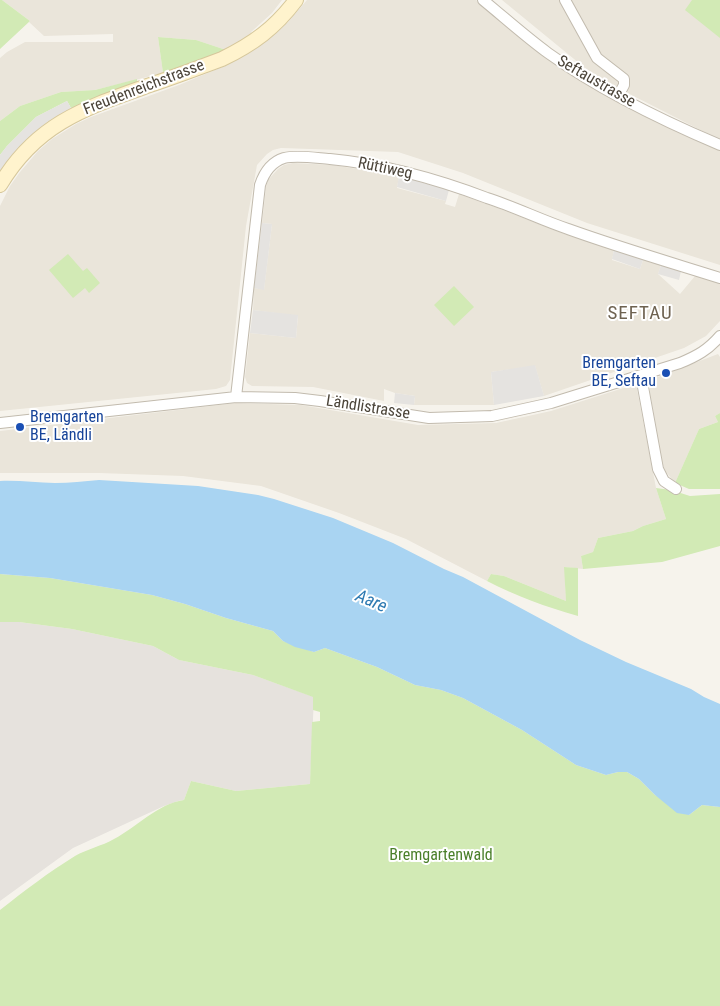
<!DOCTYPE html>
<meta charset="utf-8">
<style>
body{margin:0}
canvas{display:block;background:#f6f3ec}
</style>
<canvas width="720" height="1006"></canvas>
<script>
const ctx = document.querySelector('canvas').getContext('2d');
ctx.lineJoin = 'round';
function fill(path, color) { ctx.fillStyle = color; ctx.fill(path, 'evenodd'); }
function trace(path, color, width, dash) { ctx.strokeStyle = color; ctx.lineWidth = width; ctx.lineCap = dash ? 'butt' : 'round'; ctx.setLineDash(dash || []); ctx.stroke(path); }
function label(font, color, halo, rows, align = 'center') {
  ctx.font = font + ' "Roboto Condensed",sans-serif'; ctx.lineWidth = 4; ctx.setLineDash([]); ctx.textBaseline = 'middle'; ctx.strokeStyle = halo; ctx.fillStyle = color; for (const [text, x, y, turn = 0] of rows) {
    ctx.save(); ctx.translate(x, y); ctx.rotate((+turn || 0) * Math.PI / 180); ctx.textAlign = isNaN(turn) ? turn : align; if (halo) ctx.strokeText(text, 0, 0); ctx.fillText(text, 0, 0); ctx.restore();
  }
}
fill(new Path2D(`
 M2,0h280l-10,13 -21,19 2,3 -27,15 -30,-10 -38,-3 5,36 -68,17 -34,2 -41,14 -20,15v-63l7,-6 18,-10h88v-8l-69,2 -15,-14 1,-1z
 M307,0h169l38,32 84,57 122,60v116l-133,-42 -124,-50 -65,-21 -117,-4 -8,2 -6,4 -10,11 -11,61 -16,154 -4,6 -10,3 -216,22v-205l10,-20 10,-14 18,-21 14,-12 24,-15 15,-7 88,-32 48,-20 37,-24 24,-19z
 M502,0h218v140l-110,-56 -25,-16z
 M293,163l40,2 66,11 -2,12 49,13 -1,3 10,3 4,-13 28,10 75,29 52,17 -2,10 28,9 3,-9 18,5 -3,9 22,20 15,-18 25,7v38l-14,15 -22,12 -140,48 -9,-30 -44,6 3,33h-80l1,-9 -20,-3 -11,-4v12l-71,-14 -61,-1 -5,-3 -2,-6 5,-44 46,5 2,-22 -45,-6 1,-22 10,1 8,-65 -10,-1 4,-36 2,-7 10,-11 6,-4z
 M718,354l2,3v56l-5,3 3,6 -19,7 -24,54 -9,-11 -4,-9 -12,-71v-8l5,-6z
 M636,384l20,104 10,31 -23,7 -10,5 -35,7 -5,14 -12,4 2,13 -18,-2 1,34 -62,-25 -13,-2 -4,7 -81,-42 -67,-26 -78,-27 -78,-10 -84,-3h-99v-42l236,-28 65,2 117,20 78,-2 55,-12z`), '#eae5da');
fill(new Path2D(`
 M0,622h19l53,7 81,17 26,14 74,15 61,22 -4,87 -74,7 -45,-10 -7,19 -6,1 -14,5 -91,42 -73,53z`), '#e6e2dd');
fill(new Path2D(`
 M0,0h2l28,21 -30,28z
 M692,0h28v38l-35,-28z
 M158,37l38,3 30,10 -63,23z
 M137,79v3l-66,26 -4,-7 -31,16 -29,29 -7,9v-34l20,-15 41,-14 34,-2z
 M68,254l15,17 4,-3 13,15 -11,10 -4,-5 -12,10 -24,-28z
 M454,286l20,21 -20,19 -20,-21z
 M720,413v76h-31l-14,-6 24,-54 19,-7 -3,-6z
 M656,488l15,2 19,6 30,-2v52l-58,16 -79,7 -2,-13 12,-4 5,-14 35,-7 10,-5 23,-7z
 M564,567l14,1v48c-32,-9 -62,-20 -91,-35l4,-7 13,2 62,25z
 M0,574l50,4 102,17 33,9 41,14 47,13 10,10 31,11 11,-4 52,19 38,18 26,5 22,8 59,32 54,35 30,10 12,-3h9l12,7 16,16 34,20 13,-10 18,2v199h-720v-96c24,-19 49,-38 75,-54 12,-7 27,-10 39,-17 23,-12 43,-35 70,-39l7,-19 45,10 74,-7 2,-62 8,-1v-9l-7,-2v-13l-60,-22 -74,-15 -26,-14 -81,-17 -53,-7h-19z`), '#d2eab5');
fill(new Path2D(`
 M67,101l4,7 -24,14 -15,14 -32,37v-18l7,-9 29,-29z
 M399,176l50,14 -3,11 -49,-14z
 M262,223l10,1 -8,66 -10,-2z
 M614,250l29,10 -3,9 -28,-10z
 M661,265l20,6 -2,9 -21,-6z
 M253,310l45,5 -2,23 -46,-5z
 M535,365l9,31 -50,9 -3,-33z
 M395,393l20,3 -1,9 -20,-2z`), '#e5e3e0');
fill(new Path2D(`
 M99,480l99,6 60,9 16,4 59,19 60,25 51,26 19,8 117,63 46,22 65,27 13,8 16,7v103l-18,-2 -13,10 -12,-2 -22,-18 -16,-16 -12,-7h-9l-12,3 -30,-10 -54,-35 -59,-32 -22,-8 -26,-5 -38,-18 -52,-19 -11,4 -19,-5 -12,-6 -10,-10 -47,-13 -41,-14 -33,-9 -102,-17 -50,-4v-93c19,-1 36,2 55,2 15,0 29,-2 44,-3z`), '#a9d4f2');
const street = new Path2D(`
 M483,0c22,18 43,37 65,53 53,38 113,67 172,92
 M565,0l32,58 27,21v6l-6,11
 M641,376l17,93 6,12 12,8
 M236,397l24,-212c4,-12 11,-23 24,-27 13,-3 32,0 46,1 53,5 107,20 157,39 28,9 54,22 81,31 50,18 101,33 152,49
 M0,423l236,-26 59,1 25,3 109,17 63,-2 59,-13 129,-40c17,-7 28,-13 40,-27`);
const secondary = new Path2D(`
 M0,185c37,-62 85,-77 150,-100 24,-8 48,-17 72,-26 31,-15 53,-31 74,-59`);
trace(street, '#c2bbae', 12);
trace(secondary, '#d6c79b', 16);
trace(street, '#fff', 10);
trace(secondary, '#fff3cd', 14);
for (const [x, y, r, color] of [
 [666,373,5,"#1a4fb4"],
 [20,427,5,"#1a4fb4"]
]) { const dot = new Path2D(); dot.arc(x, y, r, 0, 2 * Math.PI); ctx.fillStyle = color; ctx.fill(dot); trace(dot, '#fff', 2); }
label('16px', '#4b4439', '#fff', [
 ["Seftaustrasse",596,82,30],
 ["Freudenreichstrasse",144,88,-21],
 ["Rüttiweg",385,169,12],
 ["Ländlistrasse",368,408,9]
]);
label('16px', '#164399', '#fff', [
 ["Bremgarten",656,364],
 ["BE, Seftau",656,382],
 ["Bremgarten",30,418,"left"],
 ["BE, Ländli",30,436,"left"]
], 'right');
label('16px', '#4a7f2a', '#fff', [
 ["Bremgartenwald",441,856]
]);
label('italic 18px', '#2e7ab2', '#fff', [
 ["Aare",371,602,23]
]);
ctx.letterSpacing = '1px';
label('19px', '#6e6250', '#fff', [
 ["SEFTAU",640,314]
]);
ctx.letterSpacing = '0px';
</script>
